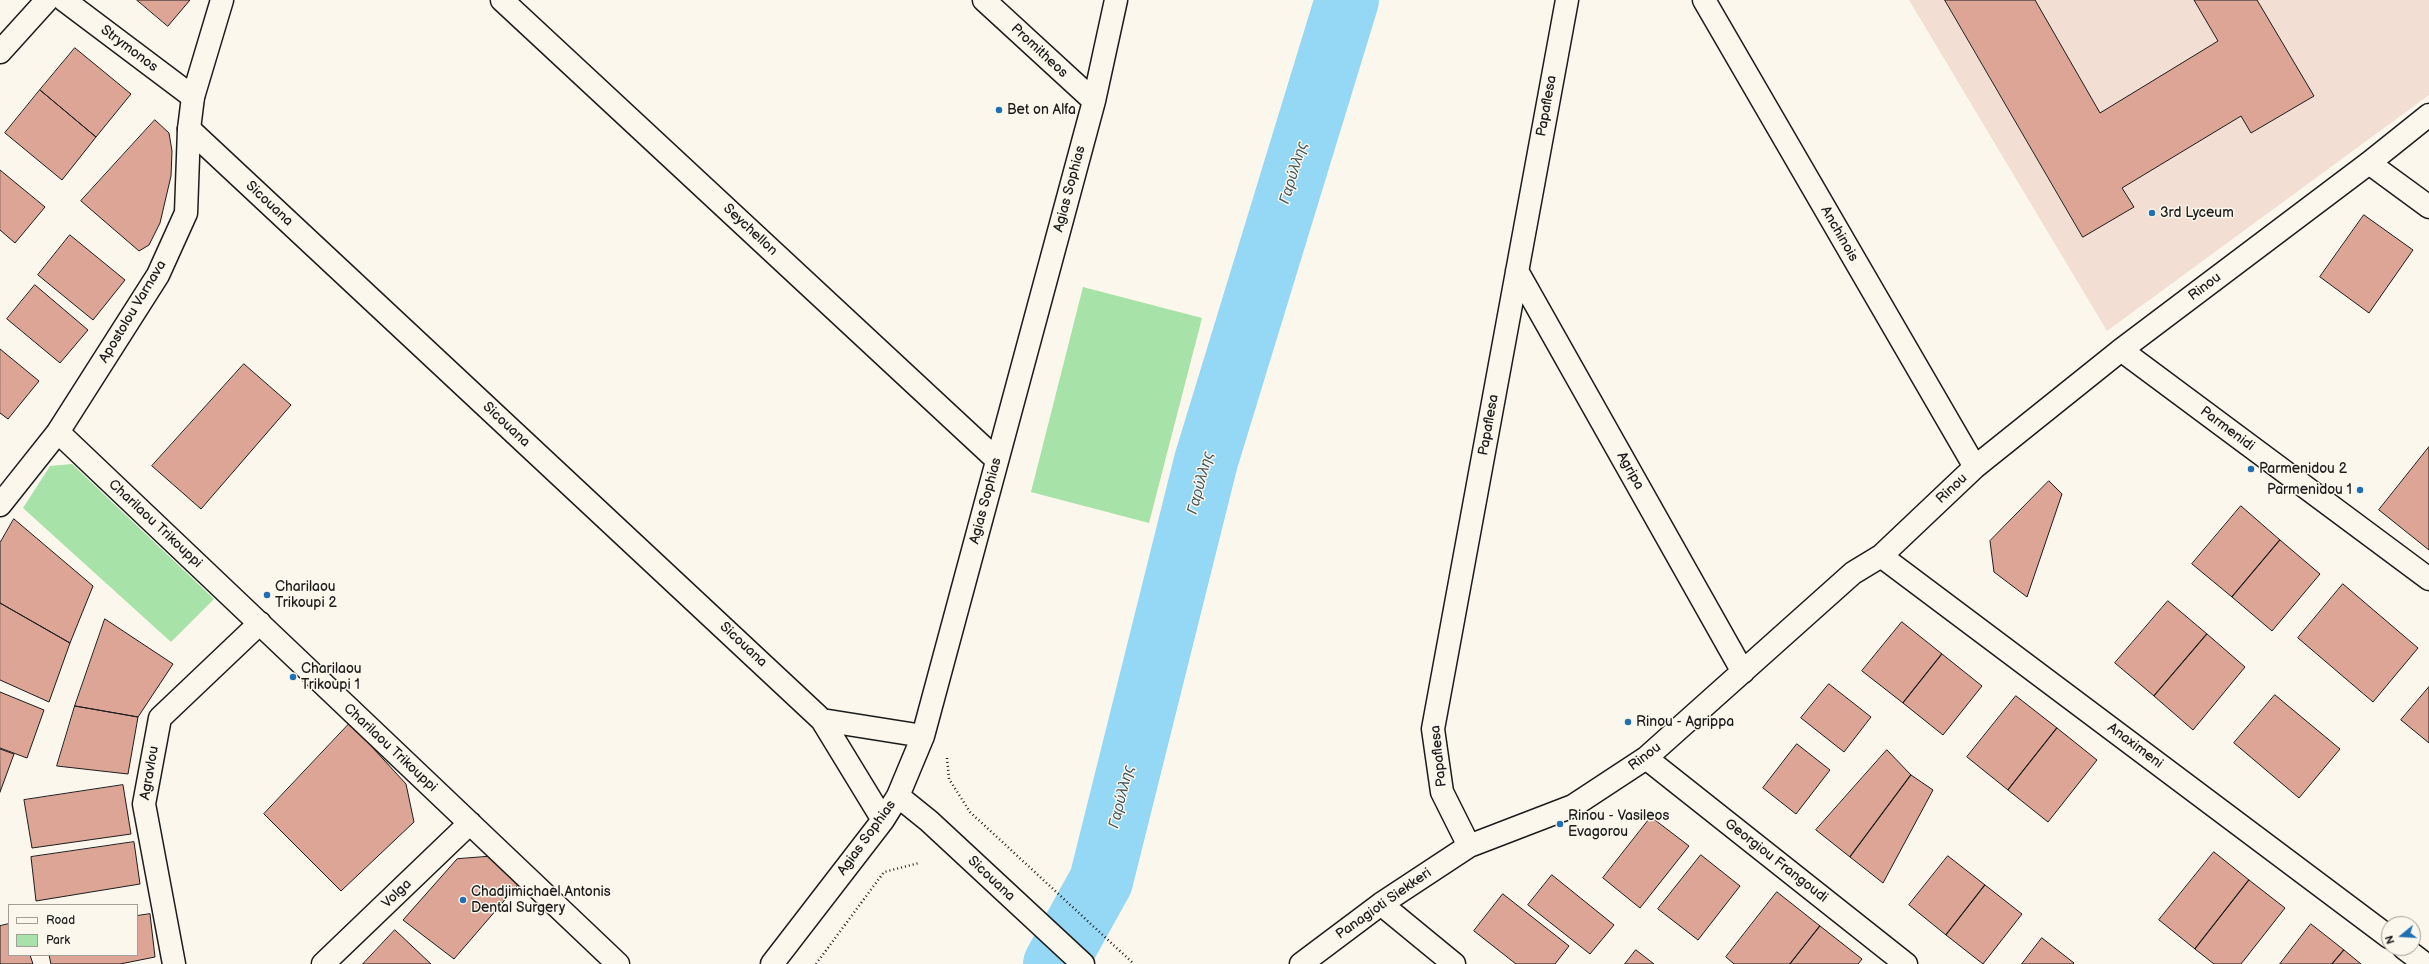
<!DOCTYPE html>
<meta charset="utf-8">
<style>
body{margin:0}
#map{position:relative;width:2429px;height:964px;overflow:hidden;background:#fbf7ec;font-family:"Balsamiq Sans",sans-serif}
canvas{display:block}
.legend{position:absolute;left:8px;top:904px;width:130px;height:52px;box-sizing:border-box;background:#fbf7ec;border:1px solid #a29f99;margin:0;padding:5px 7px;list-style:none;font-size:12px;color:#1c1c1c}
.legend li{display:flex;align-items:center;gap:8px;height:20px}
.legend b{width:20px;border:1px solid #a29f99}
.north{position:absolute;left:2381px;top:916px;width:40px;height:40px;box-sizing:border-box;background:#fbf7ec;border:1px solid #a29f99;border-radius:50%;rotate:252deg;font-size:11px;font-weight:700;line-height:16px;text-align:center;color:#1c1c1c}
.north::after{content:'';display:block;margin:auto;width:14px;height:18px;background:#1f6fb2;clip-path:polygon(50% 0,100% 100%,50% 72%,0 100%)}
</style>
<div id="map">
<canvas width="2429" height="964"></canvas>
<ul class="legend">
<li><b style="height:5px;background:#fbf7ec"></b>Road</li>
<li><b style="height:11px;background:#a7e2a8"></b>Park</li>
</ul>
<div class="north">N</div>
</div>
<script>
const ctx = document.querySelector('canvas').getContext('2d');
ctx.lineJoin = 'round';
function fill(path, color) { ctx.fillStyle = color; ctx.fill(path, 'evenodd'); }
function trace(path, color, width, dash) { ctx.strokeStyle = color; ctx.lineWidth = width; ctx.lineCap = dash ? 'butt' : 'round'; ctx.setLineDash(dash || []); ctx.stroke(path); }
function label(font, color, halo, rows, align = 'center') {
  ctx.font = font + ' "Balsamiq Sans",sans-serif'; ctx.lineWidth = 3; ctx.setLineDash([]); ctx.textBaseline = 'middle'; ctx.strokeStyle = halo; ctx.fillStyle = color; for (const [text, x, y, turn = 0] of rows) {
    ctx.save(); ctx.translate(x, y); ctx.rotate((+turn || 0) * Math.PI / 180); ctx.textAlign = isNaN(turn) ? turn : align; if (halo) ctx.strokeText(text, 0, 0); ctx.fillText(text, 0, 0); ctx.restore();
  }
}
fill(new Path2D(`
 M1909,0h520v95l-322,236z`), '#f2ded2');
fill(new Path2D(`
 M1083,287l119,31 -53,205 -118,-31z
 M72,464l142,135 -43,43 -148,-134 27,-42z`), '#a7e2a8');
trace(new Path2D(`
 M1055,964l46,-83 105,-420 141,-461`), '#94d8f6', 64);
const building = new Path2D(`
 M137,0h53l-22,26z
 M1945,0h90l65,113 118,-72 -24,-41h63l57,96 -63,37 -10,-17 -119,72 12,19 -51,30z
 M75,48l56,46 -35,43 -56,-47z
 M40,90l56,47 -34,43 -57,-47z
 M155,120l14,13 3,18 -1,25 -11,47 -11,22 -10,6 -58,-50z
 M0,170l45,37 -30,36 -15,-13z
 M2364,215l49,35 -44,63 -49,-36z
 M70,235l55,45 -32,40 -55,-45z
 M35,285l53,45 -28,33 -53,-44z
 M0,349l39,32 -31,38 -8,-6z
 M244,364l47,41 -90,104 -49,-43z
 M2429,447v103l-50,-40z
 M2049,481l13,13 -35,103 -33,-25 -4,-31z
 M2241,506l39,34 -48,57 -40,-33z
 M14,519l79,67 -23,57 -70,-40v-60z
 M2280,540l40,34 -48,57 -40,-34z
 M2343,584l75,64 -45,54 -75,-64z
 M2168,601l39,33 -53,62 -39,-33z
 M0,603l70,40 -21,59 -49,-22z
 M105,619l68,45 -35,53 -63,-11z
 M1902,622l40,32 -39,49 -41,-32z
 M2207,634l38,33 -52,63 -39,-34z
 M1942,654l40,32 -39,49 -40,-32z
 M1829,684l42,33 -27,35 -43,-34z
 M2429,687v56l-28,-23z
 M0,692l44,18 -17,48 -27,-10z
 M2275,695l65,54 -41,49 -65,-55z
 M2016,696l41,32 -49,62 -41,-33z
 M75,706l63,11 -10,57 -71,-8z
 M350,723l56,61 8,38 -73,69 -77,-77z
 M2057,728l40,32 -49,62 -40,-32z
 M1797,744l33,26 -34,44 -33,-26z
 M0,749l14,5 -14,38z
 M1887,750l24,25 -61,82 -34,-27z
 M1911,775l22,15 -50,93 -33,-26z
 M123,785l8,49 -99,14 -8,-48z
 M1651,817l38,29 -49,62 -37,-30z
 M134,842l6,42 -104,17 -5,-44z
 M2214,852l35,28 -54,69 -36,-29z
 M1701,855l39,31 -42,54 -40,-31z
 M496,856l26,24 -68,79 -51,-39 54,-61z
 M1948,856l37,29 -39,50 -37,-30z
 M1552,875l62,50 -24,29 -62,-49z
 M2249,880l36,28 -44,56h-27l-19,-15z
 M1985,885l37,29 -39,50 -37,-29z
 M1777,892l43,34 -30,38h-56l-8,-7z
 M1503,894l66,52 -14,18h-39l-42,-33z
 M150,914l5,43 -35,7h-69l-2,-9h88v-39z
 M9,924v31h21l3,9h-33v-38z
 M2311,924l33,26 -12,14h-52z
 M1820,926l42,33 -4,5h-68z
 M395,930l36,34h-68z
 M2042,938l32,25 -1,1h-51z
 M1636,950l18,14h-29z
 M2344,950l17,14h-29z`);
fill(building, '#dda595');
trace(building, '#1c1c1c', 1);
const minor = new Path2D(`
 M64,0l129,97
 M502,0l495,460
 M984,0l110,101
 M1704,0l271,467
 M0,52l47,-52
 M189,129l633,591 61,100
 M2369,163l60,44
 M1517,271l226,401
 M2121,350l308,229
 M58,432l560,532
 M1881,556l508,381
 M822,720l101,16
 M1646,758l260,206
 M898,796l31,25 154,143
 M1469,846l-27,-54 -9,-63 134,-729
 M1381,904l73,60
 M2404,948l21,16
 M174,964l-30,-160 16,-86 100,-95
 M323,964l147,-141
 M772,964l111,-144 15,-24 25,-60 171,-635 22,-101
 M1301,964l80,-60 88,-58 104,-40 73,-48 207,-185 28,-17 94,-89 146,-117 248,-187 60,-48`);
const major = new Path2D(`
 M0,505l58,-73 100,-157 28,-62 3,-84 4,-32 29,-97`);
trace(minor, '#1c1c1c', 25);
trace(major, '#1c1c1c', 25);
trace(new Path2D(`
 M947,758l2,21 21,33 164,152
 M816,964l68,-92 35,-9`), '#1c1c1c', 2.5, [1, 3]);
trace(minor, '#fbf7ec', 22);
trace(major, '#fbf7ec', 22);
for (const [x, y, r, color] of [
 [999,110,4,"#1f6fb2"],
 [2152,213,4,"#1f6fb2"],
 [2251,469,4,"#1f6fb2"],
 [2360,490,4,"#1f6fb2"],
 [267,595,4,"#1f6fb2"],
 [293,677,4,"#1f6fb2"],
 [1628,722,4,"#1f6fb2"],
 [1560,824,4,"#1f6fb2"],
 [463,900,4,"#1f6fb2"]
]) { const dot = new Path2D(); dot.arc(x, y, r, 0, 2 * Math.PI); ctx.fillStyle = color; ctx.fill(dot); trace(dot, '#fbf7ec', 1.5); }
label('14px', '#1c1c1c', '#fbf7ec', [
 ["Strymonos",129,49,37],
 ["Promitheos",1039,51,43],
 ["Papaflesa",1547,106,-80],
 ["Agias Sophias",1070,189,-75],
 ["Sicouana",269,204,43],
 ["Seychellon",750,230,43],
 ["Anchinois",1839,234,60],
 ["Rinou",2205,287,-37],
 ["Apostolou Varnava",133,312,-59],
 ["Sicouana",506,425,43],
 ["Papaflesa",1489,425,-80],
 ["Parmenidi",2227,429,37],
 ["Agripa",1630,471,61],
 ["Rinou",1952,489,-43],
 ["Agias Sophias",986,501,-75],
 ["Charilaou Trikouppi",155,524,43],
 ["Sicouana",743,645,43],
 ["Anaximeni",2135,746,37],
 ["Charilaou Trikouppi",390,748,43],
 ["Papaflesa",1439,756,-96],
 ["Rinou",1645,757,-37],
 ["Agravlou",150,773,-80],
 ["Agias Sophias",867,838,-54],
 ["Georgiou Frangoudi",1776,861,38],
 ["Sicouana",991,879,43],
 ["Volga",397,894,-44],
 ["Panagioti Siekkeri",1384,904,-35]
]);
label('14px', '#1c1c1c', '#fbf7ec', [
 ["Bet on Alfa",1007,110],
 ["3rd Lyceum",2160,213],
 ["Parmenidou 2",2259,469],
 ["Parmenidou 1",2352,490,"right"],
 ["Charilaou",275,587],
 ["Trikoupi 2",275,603],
 ["Charilaou",301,669],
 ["Trikoupi 1",301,685],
 ["Rinou - Agrippa",1636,722],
 ["Rinou - Vasileos",1568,816],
 ["Evagorou",1568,832],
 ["Chadjimichael Antonis",471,892],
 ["Dental Surgery",471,908]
], 'left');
label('italic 15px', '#40545d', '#fbf7ec', [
 ["Γαρύλλης",1294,173,-73],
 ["Γαρύλλης",1201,483,-75],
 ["Γαρύλλης",1122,797,-76]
]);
</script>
